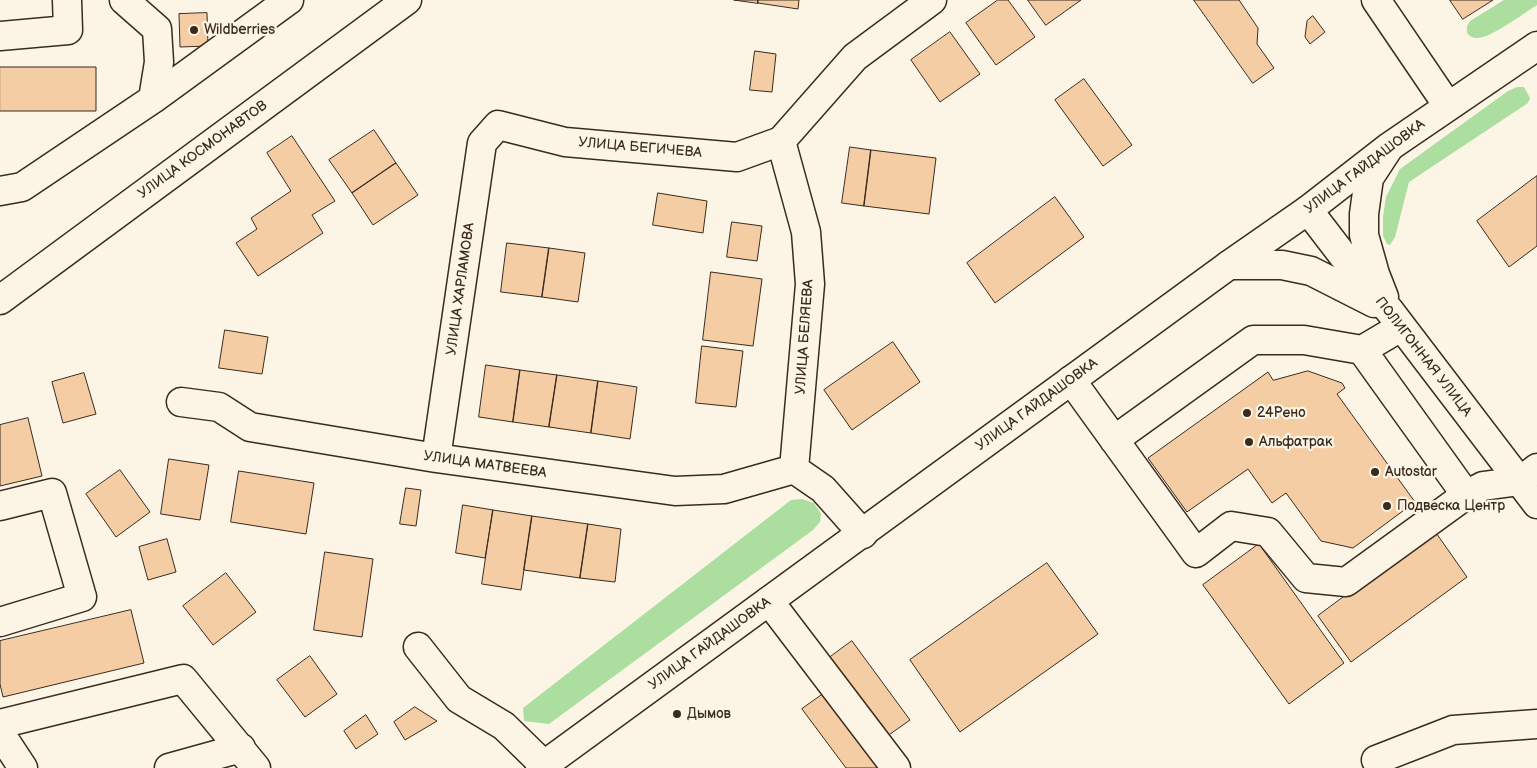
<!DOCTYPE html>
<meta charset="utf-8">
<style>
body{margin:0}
canvas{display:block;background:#fcf5e5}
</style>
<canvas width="1537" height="768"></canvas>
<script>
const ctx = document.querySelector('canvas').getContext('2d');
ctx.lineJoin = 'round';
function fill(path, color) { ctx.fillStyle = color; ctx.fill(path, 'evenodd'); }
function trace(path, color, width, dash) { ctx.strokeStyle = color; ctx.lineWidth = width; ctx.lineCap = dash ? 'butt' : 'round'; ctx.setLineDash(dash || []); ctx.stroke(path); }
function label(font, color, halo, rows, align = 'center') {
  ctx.font = font + ' "Balsamiq Sans",sans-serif'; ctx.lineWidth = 4.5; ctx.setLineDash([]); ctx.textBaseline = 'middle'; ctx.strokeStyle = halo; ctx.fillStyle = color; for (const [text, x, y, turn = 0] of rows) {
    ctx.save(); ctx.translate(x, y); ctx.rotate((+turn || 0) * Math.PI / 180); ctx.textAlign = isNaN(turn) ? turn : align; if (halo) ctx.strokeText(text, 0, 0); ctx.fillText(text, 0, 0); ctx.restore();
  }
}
fill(new Path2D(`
 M1504,0h33v5c-13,8 -46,33 -60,33 -4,0 -8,-2 -10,-5v-7l3,-5z
 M1517,87h7l6,11 -2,5 -119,79 -14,55 -5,8 -3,-1 -4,-8v-19l3,-20 14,-28 108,-78z
 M802,499l12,4 7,11 -1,8 -7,8 -264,194 -25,-3 -1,-13 268,-208z`), '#abde9f');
const building = new Path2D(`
 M734,0h24v3z
 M758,0h41l-1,9 -40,-6z
 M998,0h10l27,37 -39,28 -30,-42z
 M1028,0h53l-35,25z
 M1194,0h45l19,28 -1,16 17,24 -21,15z
 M1450,0h43l-30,19z
 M207,13l1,33 -28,1 -1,-33z
 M1313,16l12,16 -15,12 -5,-7 2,-16z
 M950,32l30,42 -40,28 -29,-42z
 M755,51l21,3 -4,38 -22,-2z
 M0,67h96v44h-96z
 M1084,79l48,66 -29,21 -48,-66z
 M374,130l22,33 -44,30 -23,-33z
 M292,136l43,65 -23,14 11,18 -65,43 -22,-33 21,-14 -6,-11 40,-27 -24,-38z
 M850,147l21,3 -7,56 -22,-3z
 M871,150l65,8 -7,56 -65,-8z
 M396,163l22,32 -45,30 -21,-32z
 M1537,176v70l-28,21 -32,-46z
 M658,193l49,8 -4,32 -50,-8z
 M1055,197l29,40 -89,66 -28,-40z
 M732,222l30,4 -5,35 -30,-4z
 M507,243l42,5 -7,49 -41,-5z
 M549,248l36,5 -7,49 -36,-5z
 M711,272l51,7 -9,67 -50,-6z
 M225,330l43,7 -6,37 -43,-6z
 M893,342l27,40 -68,48 -28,-40z
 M702,346l41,5 -7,56 -40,-4z
 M486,365l34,5 -7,52 -34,-5z
 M520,370l37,5 -8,52 -36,-5z
 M1308,371l34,12 3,5 -8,6 78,108 -62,46 -32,-7 -35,-48 -14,10 -24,-34 -61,43 -39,-54 120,-86 5,8z
 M84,373l12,41 -33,9 -11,-41z
 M557,375l41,6 -7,52 -42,-6z
 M598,381l39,6 -7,52 -39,-6z
 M28,418l14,58 -42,10v-61z
 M169,459l40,6 -9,55 -39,-6z
 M120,470l30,42 -34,25 -30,-43z
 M239,471l75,12 -8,51 -75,-12z
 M406,488l15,2 -5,36 -16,-2z
 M463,505l30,5 -8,48 -29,-5z
 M493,510l39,6 -11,74 -39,-6z
 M532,516l56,8 -8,54 -56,-8z
 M588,524l33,5 -6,53 -35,-4z
 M1434,530l33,47 -116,85 -33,-46z
 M167,539l9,33 -28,8 -9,-33z
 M1259,544l85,119 -55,41 -86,-119z
 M325,552l48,7 -11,78 -48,-7z
 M1047,563l51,71 -138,98 -50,-72z
 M226,573l30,39 -43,33 -30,-39z
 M131,610l13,53 -141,34 -3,-13v-43z
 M852,641l58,79 -24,17 -57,-79z
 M310,656l27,38 -32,23 -28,-37z
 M826,692l56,76h-36l-44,-59z
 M415,707l22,14 -32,19 -11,-18z
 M366,715l12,19 -22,15 -12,-18z`);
fill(building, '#f5cda5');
trace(building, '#3b2a1e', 1);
const minor = new Path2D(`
 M124,0l33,29 2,33 -6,37
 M0,36l68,-6 -1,-30
 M0,191l22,-4 131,-88 136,-99
 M1308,210l56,73 25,27 148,194
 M1229,265h53l29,6 63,32
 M1384,297l-9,-23 -11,-39v-21l5,-36 19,-29
 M0,300l407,-300
 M1362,350l104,145 17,-9 37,-5 17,-13
 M1071,380l125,173 35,-27 37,6 38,46 40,4 120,-87
 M181,402l38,5 31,20 186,31 239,33 49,-2 70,-20
 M1114,440l139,-100h51l58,10 39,-23
 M436,458l46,-315 16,-18 67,17 172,15 44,-16
 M0,506l52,-13 30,104 -82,25
 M863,534l-40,-45 -29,-20 16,-185 -4,-52 -25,-91 74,-84 77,-57
 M769,601l127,167
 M418,647l41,52 45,27 40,39
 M0,724l183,-45 73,89
 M0,733l23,35
 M1376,760l77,-30 84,-6
 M169,768l72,-20`);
const major = new Path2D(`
 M1376,0l72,106
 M540,768l689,-503 79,-55 81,-63 148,-101`);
trace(minor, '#3b2a1e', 31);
trace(major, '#3b2a1e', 31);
trace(minor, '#fcf5e5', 28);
trace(major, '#fcf5e5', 28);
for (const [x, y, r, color] of [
 [194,30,5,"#3b2a1e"],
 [1247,413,5,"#3b2a1e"],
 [1249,442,5,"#3b2a1e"],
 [1375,472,5,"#3b2a1e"],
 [1387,506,5,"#3b2a1e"],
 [677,714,5,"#3b2a1e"]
]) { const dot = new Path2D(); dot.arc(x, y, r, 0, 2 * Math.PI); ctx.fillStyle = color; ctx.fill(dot); trace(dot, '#fcf5e5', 2); }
label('14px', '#3b2a1e', '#fcf5e5', [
 ["Wildberries",204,30],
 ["24Рено",1257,413],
 ["Альфатрак",1259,442],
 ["Autostar",1385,472],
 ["Подвеска Центр",1397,506],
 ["Дымов",687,714]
], 'left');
label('14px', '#3b2a1e', '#fcf5e5', [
 ["УЛИЦА БЕГИЧЕВА",640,148,5],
 ["УЛИЦА КОСМОНАВТОВ",203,150,-36],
 ["УЛИЦА ГАЙДАШОВКА",1365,167,-37],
 ["УЛИЦА ХАРЛАМОВА",461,289,-82],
 ["УЛИЦА БЕЛЯЕВА",805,337,-86],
 ["ПОЛИГОННАЯ УЛИЦА",1423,357,52],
 ["УЛИЦА ГАЙДАШОВКА",1037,405,-36],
 ["УЛИЦА МАТВЕЕВА",485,465,8],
 ["УЛИЦА ГАЙДАШОВКА",710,644,-36]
]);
</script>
